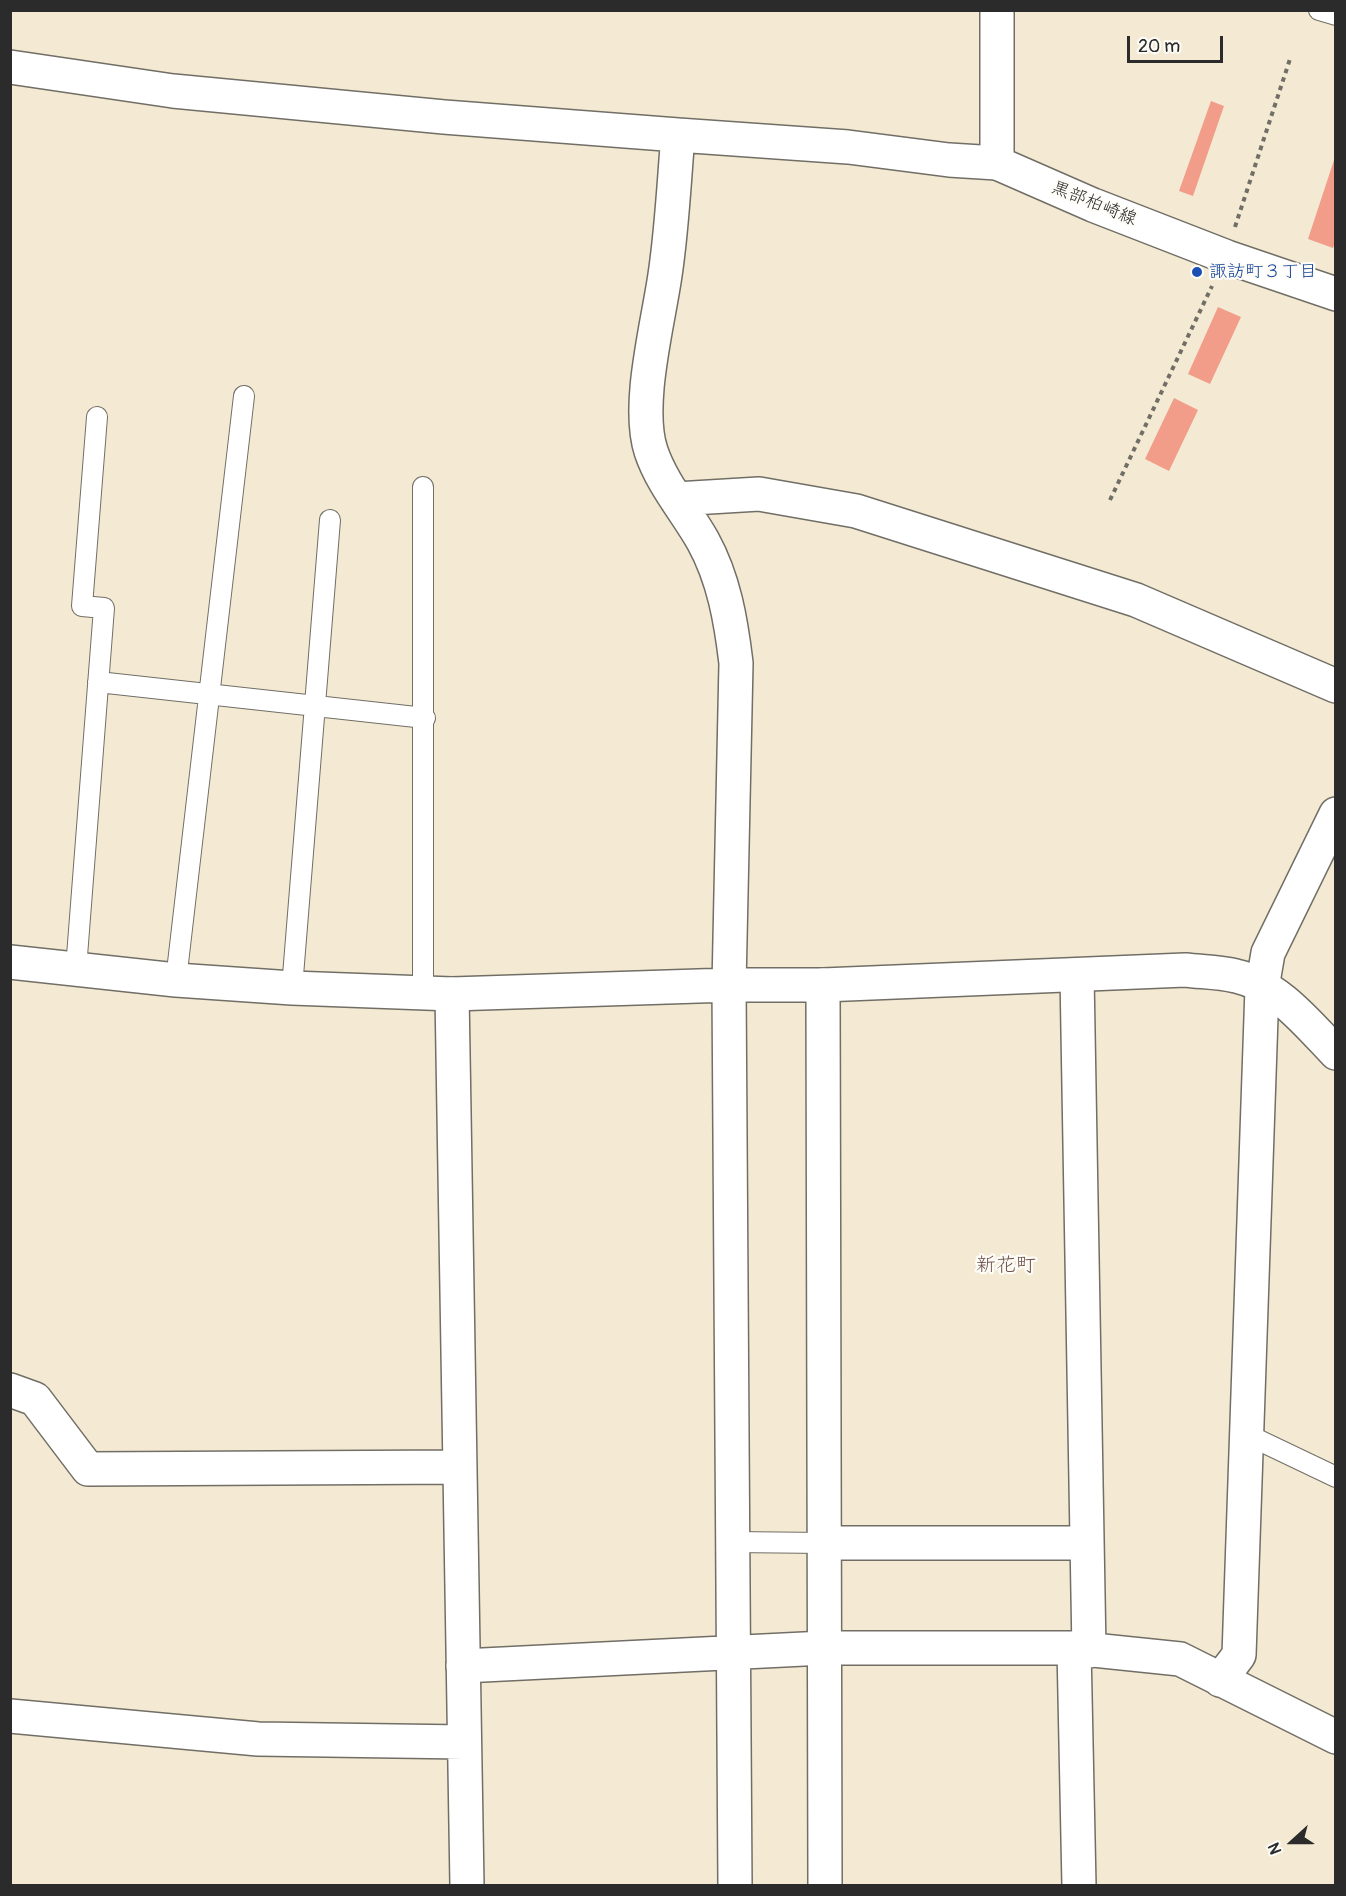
<!DOCTYPE html>
<meta charset="utf-8">
<style>
body{margin:0}
#map{position:relative;width:1346px;height:1896px;overflow:hidden;background:#f4ead3;font-family:Pangolin,sans-serif}
canvas{display:block}
.frame{position:absolute;inset:0;border:12px solid #2b2b2b;pointer-events:none}
.north{position:absolute;left:1262px;top:1812px;width:60px;height:60px;-webkit-text-stroke:4px #fdfcf7;paint-order:stroke;rotate:249deg;font-size:16px;font-weight:700;line-height:24px;text-align:center;color:#2b2b2b}
.north::after{content:'';display:block;margin:auto;width:21px;height:27px;background:#2b2b2b;clip-path:polygon(50% 0,100% 100%,50% 72%,0 100%)}
.scale{position:absolute;left:1127px;top:36px;width:96px;height:27px;box-sizing:border-box;border:3px solid #2b2b2b;border-top:0;padding-left:8px;font-size:18px;line-height:21px;white-space:nowrap;color:#2b2b2b;-webkit-text-stroke:4px #fdfcf7;paint-order:stroke}
</style>
<div id="map">
<canvas width="1346" height="1896"></canvas>
<div class="frame"></div>
<div class="north">N</div>
<div class="scale">20 m</div>
</div>
<script>
const ctx = document.querySelector('canvas').getContext('2d');
ctx.lineJoin = 'round';
function fill(path, color) { ctx.fillStyle = color; ctx.fill(path, 'evenodd'); }
function trace(path, color, width, dash) { ctx.strokeStyle = color; ctx.lineWidth = width; ctx.lineCap = dash ? 'butt' : 'round'; ctx.setLineDash(dash || []); ctx.stroke(path); }
function label(font, color, halo, rows, align = 'center') {
  ctx.font = font + ' Pangolin,"Klee One",sans-serif'; ctx.lineWidth = 4.5; ctx.setLineDash([]); ctx.textBaseline = 'middle'; ctx.strokeStyle = halo; ctx.fillStyle = color; for (const [text, x, y, turn = 0] of rows) {
    ctx.save(); ctx.translate(x, y); ctx.rotate((+turn || 0) * Math.PI / 180); ctx.textAlign = isNaN(turn) ? turn : align; if (halo) ctx.strokeText(text, 0, 0); ctx.fillText(text, 0, 0); ctx.restore();
  }
}
fill(new Path2D(`
 M1211,101l13,5 -31,90 -14,-5z
 M1335,157l1,83 -3,8 -25,-9z
 M1218,307l23,10 -31,67 -22,-10z
 M1174,398l24,12 -29,61 -24,-12z`), '#f19d8a');
const service = new Path2D(`
 M1319,10l17,5
 M423,487v506
 M98,682l327,36
 M76,969l28,-361 -22,-2 15,-189
 M176,980l68,-584
 M292,988l38,-468
 M1248,1435l88,42
 M732,1542l92,1`);
const minor = new Path2D(`
 M1077,975l12,676
 M823,985l2,901
 M452,994l15,892
 M10,1390l25,9 53,70 372,-2
 M824,1543h263
 M1074,1648l5,238
 M10,1716l248,23 206,3`);
const tertiary = new Path2D(`
 M10,67l163,24 271,26 234,18
 M676,499l83,-5 97,17 280,89 200,86
 M10,962l166,18 116,8 160,6 277,-9h94l362,-15c17,2 35,2 51,6 41,9 72,48 100,77
 M463,1666l361,-18h250l106,11 156,78
 M1220,1680l19,-25 23,-667 6,-35 68,-139
 M735,1886l-6,-901 7,-322c-5,-42 -12,-84 -33,-122 -17,-30 -41,-57 -52,-90 -15,-46 7,-127 14,-176 7,-46 9,-93 13,-140l170,12 101,13 48,3`);
const secondary = new Path2D(`
 M997,10v153l96,42 134,52 109,37`);
trace(service, '#716e66', 22);
trace(minor, '#716e66', 36);
trace(tertiary, '#716e66', 36);
trace(secondary, '#716e66', 36);
trace(new Path2D(`
 M1235,227l56,-171
 M1110,500l102,-214`), '#716e66', 4, [4.5, 4.5]);
trace(service, '#fff', 20);
trace(minor, '#fff', 33);
trace(tertiary, '#fff', 33);
trace(secondary, '#fff', 33);
for (const [x, y, r, color] of [
 [1197,272,6,"#1a4fb4"]
]) { const dot = new Path2D(); dot.arc(x, y, r, 0, 2 * Math.PI); ctx.fillStyle = color; ctx.fill(dot); trace(dot, '#fdfcf7', 2); }
label('18px', '#2b2b2b', '#fdfcf7', [
 ["黒部柏崎線",1094,204,22]
]);
label('18px', '#164399', '#fdfcf7', [
 ["諏訪町３丁目",1209,272]
], 'left');
label('20px', '#70534c', '#fdfcf7', [
 ["新花町",1006,1266]
]);
</script>
